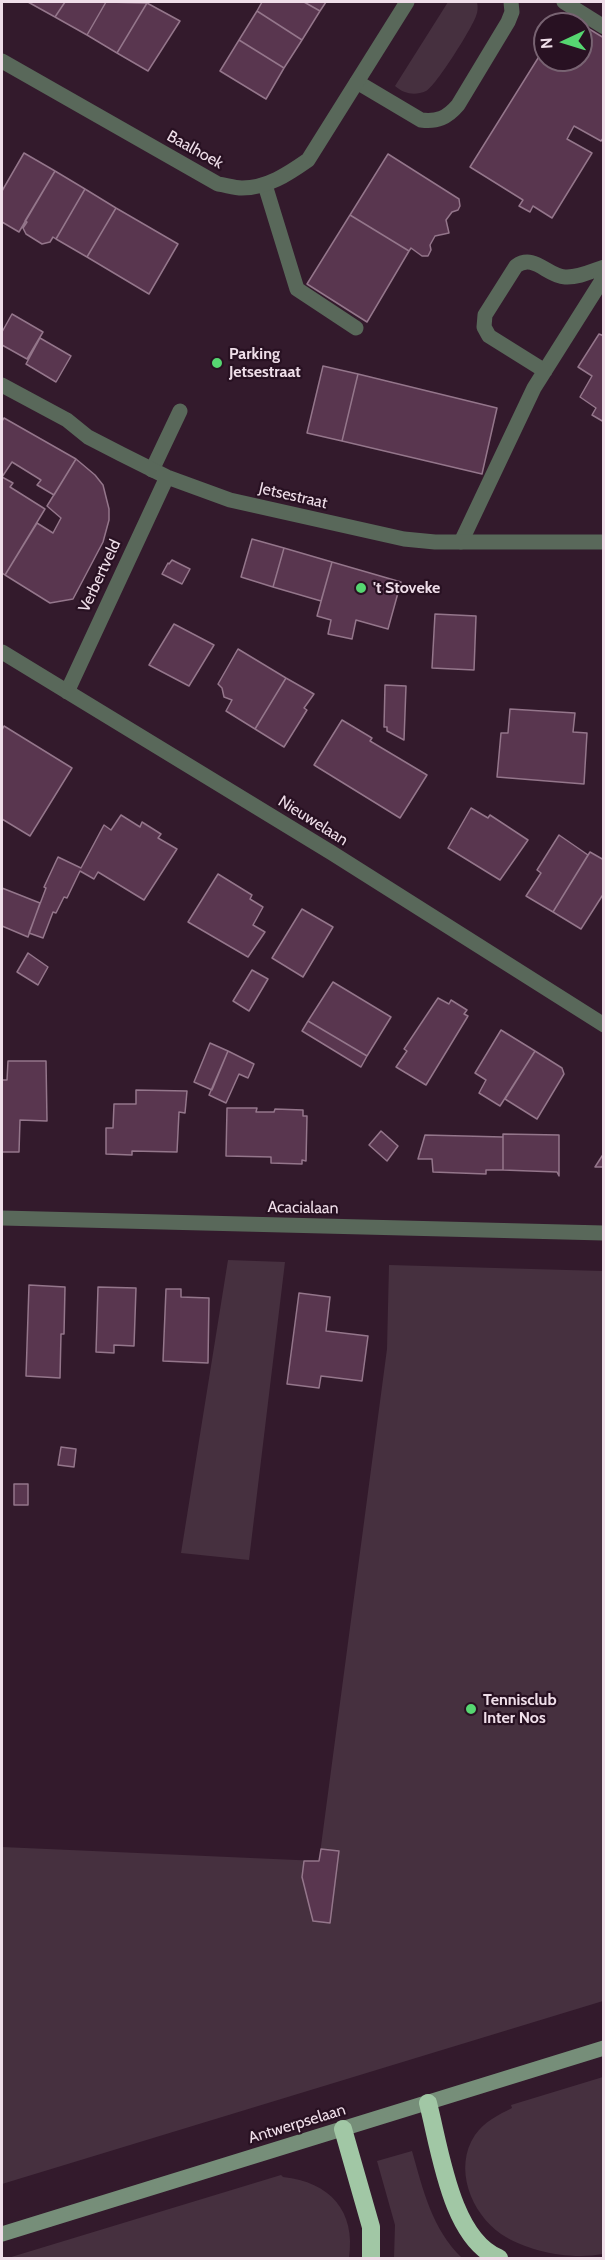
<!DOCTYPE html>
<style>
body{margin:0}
#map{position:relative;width:605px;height:2260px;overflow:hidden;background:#331a2c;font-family:Cabin,sans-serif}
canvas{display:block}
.frame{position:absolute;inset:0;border:3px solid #efdee9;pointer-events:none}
.north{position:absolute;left:533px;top:12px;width:60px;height:60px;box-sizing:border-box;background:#281122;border:2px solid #786372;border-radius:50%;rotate:266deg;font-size:16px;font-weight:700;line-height:24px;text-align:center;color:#efdee9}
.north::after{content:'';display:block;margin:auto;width:21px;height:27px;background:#56d671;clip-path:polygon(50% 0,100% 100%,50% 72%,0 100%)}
</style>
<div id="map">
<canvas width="605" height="2260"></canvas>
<div class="frame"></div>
<div class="north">N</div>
</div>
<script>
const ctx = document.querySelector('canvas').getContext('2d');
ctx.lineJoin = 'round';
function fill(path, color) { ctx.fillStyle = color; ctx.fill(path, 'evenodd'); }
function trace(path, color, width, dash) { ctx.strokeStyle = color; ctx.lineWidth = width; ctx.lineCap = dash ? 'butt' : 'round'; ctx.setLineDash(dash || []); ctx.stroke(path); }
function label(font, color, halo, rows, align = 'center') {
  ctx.font = font + ' Cabin,sans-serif'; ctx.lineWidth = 4.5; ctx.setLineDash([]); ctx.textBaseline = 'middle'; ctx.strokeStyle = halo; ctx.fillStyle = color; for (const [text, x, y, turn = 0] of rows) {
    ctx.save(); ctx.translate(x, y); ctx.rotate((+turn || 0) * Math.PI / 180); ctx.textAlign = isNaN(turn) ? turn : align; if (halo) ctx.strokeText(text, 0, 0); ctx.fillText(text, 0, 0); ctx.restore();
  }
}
fill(new Path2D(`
 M448,2h29c1,5 1,9 -1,14 -4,12 -40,70 -50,75 -11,5 -22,3 -31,-5z
 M228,1260l57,2 -36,298 -68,-7z
 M389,1265l214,6v730l-601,183v-337l317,14 68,-512z
 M603,2077v177c-32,6 -75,-2 -102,-20 -30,-21 -48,-66 -26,-99 9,-13 23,-20 37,-27l-1,-3z
 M412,2151c11,39 20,78 50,107h-68l1,-33 -18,-64z
 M281,2175l2,2c47,5 73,34 66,81h-341z`), '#46303f');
const building = new Path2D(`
 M28,2h37l-10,15z
 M65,2h41l-19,33 -32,-18z
 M106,2l41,1 -30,50 -30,-18z
 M262,2h42l16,9 -18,29 -45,-29z
 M304,2h22l-6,9z
 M147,3l33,18 -32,50 -31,-18z
 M257,11l45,29 -18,28 -45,-28z
 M565,15l16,9h-21z
 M581,24l23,14v99l-3,4 -27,-15 -7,13 25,14 -40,65 -19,-12 -3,6 -11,-6 4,-6 -53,-33 75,-120v13h36z
 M239,40l45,28 -18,31 -46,-28z
 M24,153l31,18 -36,61 -17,-10v-31z
 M388,154l71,45 1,7 -2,4 -6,2 -6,8 3,13 -14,3 -5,9 1,5 -3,6h-6l-11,-8 -2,3 -59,-36z
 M55,171l30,18 -29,50 -3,-2 -3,5 -8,2 -16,-10 -3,-6 4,-6 -2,-1z
 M85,189l31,19 -29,49 -31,-18z
 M116,208l62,36 -29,50 -62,-37z
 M350,215l59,36 -42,71 -60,-38z
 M12,314l31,18 -16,27 -25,-14v-13z
 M599,334l5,2v86l-12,-7 4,-7 -16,-11 12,-21 -14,-9z
 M40,338l31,18 -15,26 -30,-18z
 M323,366l35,8 -16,67 -35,-8z
 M358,374l139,34 -15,66 -140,-33z
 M4,418l72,41 -22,36 -17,-10 4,-5 -29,-18 -10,15 11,6 -3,4 35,22 -40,66 -3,-2v-152z
 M76,459l19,16 8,10 6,24v11l-6,22 -30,57 -23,4 -45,-28 32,-52 16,10 8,-15 -14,-12z
 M252,539l32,9 -11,39 -32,-10z
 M284,548l48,14 -11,39 -48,-14z
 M172,560l18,9 -8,15 -20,-10 6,-11 1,1z
 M332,562l69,20 -13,47 -32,-9 -4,19 -24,-5 3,-14 -14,-4z
 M435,614l41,2 -2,54 -42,-2z
 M174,624l40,21 -25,41 -40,-21z
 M238,649l48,29 -31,51 -29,-18 6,-11 -8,-3 -2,-9 -4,-4z
 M286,678l28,16 -10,14 3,2 -23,37 -29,-18z
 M385,685l21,1 -2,54 -17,-9v-4h-3z
 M510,709l65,4 -2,19 14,1 -3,51 -87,-7 4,-44h7z
 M342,720l30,18 -2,3 57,34 -27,43 -86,-53z
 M4,726l68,42 -42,68 -28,-17v-89z
 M471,808l17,10 2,-3 38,25 -28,40 -52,-32z
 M121,815l19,12 2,-5 19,12 -3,4 19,11 -33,51 -46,-28 -4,7 -14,-8 -13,27 -3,-1 -8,16 -3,-1 -10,26 -14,-5 17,-45 -2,-1 14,-30 23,11 23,-43 7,5z
 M559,835l29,20 -35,57 -27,-16 15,-23 -4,-3z
 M590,852l14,8v33l-23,36 -28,-17z
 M218,874l34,21 -2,4 13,8 -10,18 12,7 -17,25 -60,-35z
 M2,888l38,15 -12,34 -26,-11z
 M302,909l31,18 -30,50 -31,-19z
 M28,953l20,14 -10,18 -21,-13z
 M252,970l16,9 -19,32 -16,-10z
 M333,982l58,35 -24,39 -59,-35z
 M438,998l11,6 2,-4 16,10 -3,4 4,2 -42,69 -30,-18 11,-16 -3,-2z
 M308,1021l59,35 -6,11 -59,-36z
 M501,1030l34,21 -35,55 -21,-13 7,-13 -11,-7z
 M210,1043l18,8 -16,39 -18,-8z
 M228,1051l26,13 -6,14 -9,-4 -13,29 -17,-8z
 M535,1051l27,17 2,6 -27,45 -32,-20z
 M8,1061h38l1,60 -27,-1 -1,32h-17v-72h5z
 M136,1090l51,1 -2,22 -6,-1 -2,40 -45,-1v4l-26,-1v-26h7l1,-24h22z
 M227,1108h30l-1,4h18l1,-3 28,1v6h4l-1,45 -4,-1v4l-31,-1v-6l-45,-1z
 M381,1131l17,15 -11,15 -18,-16z
 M503,1134l56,1v41l-2,-4 -54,-2z
 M425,1135l78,2v33h-17v4l-53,-2 -1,-13h-14z
 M604,1153v14h-9z
 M29,1285l36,2 -1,47h-3l-1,44 -34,-2z
 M98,1287l38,1 -2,58 -20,-1v8l-18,-1z
 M166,1289h15v8l28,1 -1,65 -45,-2z
 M299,1293l31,4 -4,34 42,5 -6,45 -41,-5 -2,12 -32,-4z
 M61,1447l15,2 -2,18 -16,-2z
 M14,1484h14v21h-14z
 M321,1849l18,2 -9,72 -17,-2 -11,-44 2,-16h15z`);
fill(building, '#59364f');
trace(building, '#94768b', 1.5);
trace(new Path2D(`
 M564,2l40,25
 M357,82l64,38c16,2 26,-2 37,-15l50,-83 4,-10 -1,-10
 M265,185l32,104 59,39
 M545,371l-56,-35 -5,-9 1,-12 31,-49c18,-13 31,10 49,11 13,1 27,-6 39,-10
 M152,470l28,-59
 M461,542l73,-154 70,-111`), '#59685a', 15);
trace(new Path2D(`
 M2,61l216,123c8,1 16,4 24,4 25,0 46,-14 66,-28l99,-158
 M2,385l65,35 21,17 33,17 46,23 63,23 174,39 31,3h169
 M2,652l330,201 272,172
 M67,692l100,-215
 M2,1218l602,15`), '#59685a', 15);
trace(new Path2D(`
 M2,2234l602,-186`), '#768e79', 15);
trace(new Path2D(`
 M428,2103c12,46 23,136 71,155
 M343,2129l28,98v31`), '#a1c7a5', 18);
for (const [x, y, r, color] of [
 [217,363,6,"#56d671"],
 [361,588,6,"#56d671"],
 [471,1709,6,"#56d671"]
]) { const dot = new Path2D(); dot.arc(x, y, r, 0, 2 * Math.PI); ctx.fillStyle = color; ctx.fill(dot); trace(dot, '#281122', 2); }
label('16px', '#efdee9', '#281122', [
 ["Baalhoek",195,150,29],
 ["Jetsestraat",293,496,13],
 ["Verbertveld",100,576,-65],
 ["Nieuwelaan",313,821,32],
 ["Acacialaan",303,1208,1],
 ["Antwerpselaan",297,2124,-17]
]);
label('bold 16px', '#efdee9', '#281122', [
 ["Parking",229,354],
 ["Jetsestraat",229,372],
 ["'t Stoveke",373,588],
 ["Tennisclub",483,1700],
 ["Inter Nos",483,1718]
], 'left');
</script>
